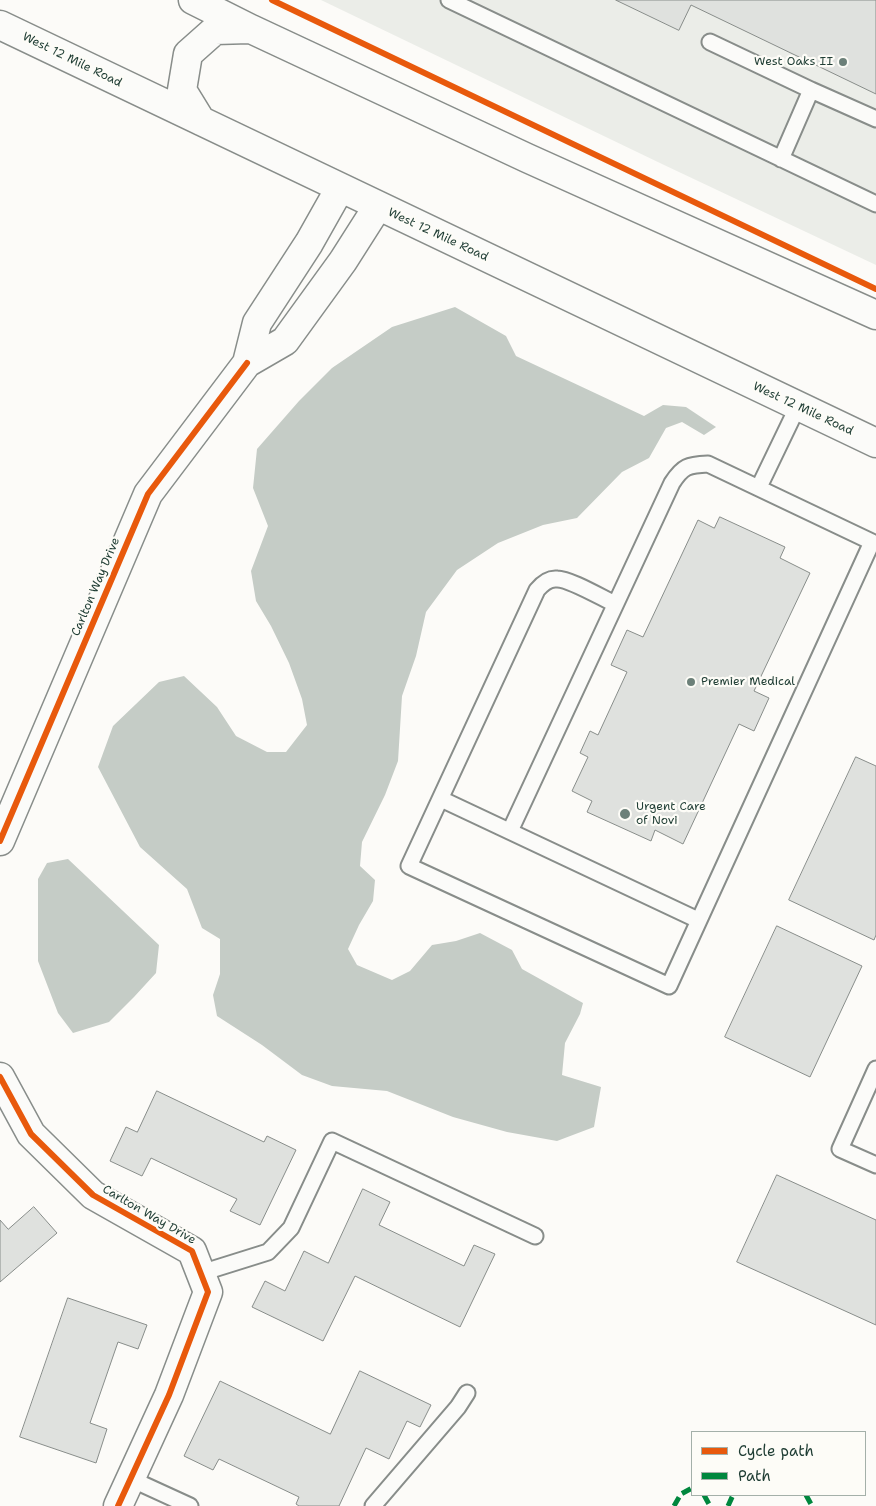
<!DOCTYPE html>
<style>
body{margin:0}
#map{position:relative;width:876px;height:1506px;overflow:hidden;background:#fcfbf8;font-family:"Shantell Sans",sans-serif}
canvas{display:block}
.legend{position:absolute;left:691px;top:1431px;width:175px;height:65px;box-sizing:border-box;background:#fdfcf7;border:1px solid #a4b0a9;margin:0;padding:6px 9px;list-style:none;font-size:15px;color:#1f3d34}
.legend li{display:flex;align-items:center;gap:10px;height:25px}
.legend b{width:25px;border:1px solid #a4b0a9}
</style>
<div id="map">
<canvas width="876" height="1506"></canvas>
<ul class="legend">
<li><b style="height:6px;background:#e8590c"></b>Cycle path</li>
<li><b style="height:6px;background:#00873e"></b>Path</li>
</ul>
</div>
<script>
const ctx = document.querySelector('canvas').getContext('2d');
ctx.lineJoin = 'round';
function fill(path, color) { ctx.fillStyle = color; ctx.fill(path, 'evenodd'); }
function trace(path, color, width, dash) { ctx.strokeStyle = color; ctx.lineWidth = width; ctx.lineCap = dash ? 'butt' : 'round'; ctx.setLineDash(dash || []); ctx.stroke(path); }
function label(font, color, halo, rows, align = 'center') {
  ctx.font = font + ' "Shantell Sans",sans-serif'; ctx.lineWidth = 4.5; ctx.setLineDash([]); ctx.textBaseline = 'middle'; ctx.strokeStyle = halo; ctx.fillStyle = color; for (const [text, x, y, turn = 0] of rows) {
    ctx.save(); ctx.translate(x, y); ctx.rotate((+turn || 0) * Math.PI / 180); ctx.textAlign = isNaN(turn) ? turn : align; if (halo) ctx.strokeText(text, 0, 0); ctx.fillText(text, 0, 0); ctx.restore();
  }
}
fill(new Path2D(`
 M321,0h555v265l-214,-101z`), '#ebede8');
fill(new Path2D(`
 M455,307l51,29 10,20 128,60 19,-11 23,2 30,20 -12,8 -22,-13 -16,6 -17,30 -27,14 -45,46 -34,7 -45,18 -41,27 -31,42 -10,44 -14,40 -4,65 -13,34 -23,47 -2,24 15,14 -2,21 -14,24 -11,24 9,16 35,15 18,-9 22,-26 24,-4 24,-8 32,17 10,19 61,34 -3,11 -15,29 -3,32 39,12 -7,40 -37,14 -50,-9 -54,-15 -66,-26 -55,-5 -30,-11 -40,-30 -45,-29 -4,-21 7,-21v-35l-18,-11 -15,-39 -47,-42 -42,-80 15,-41 46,-44 25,-6 33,31 19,29 31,16h19l21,-27 -5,-26 -13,-36 -18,-37 -15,-25 -5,-30 17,-45 -15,-38 4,-39 42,-48 33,-33 60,-41z
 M68,859l91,86 -3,28 -22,24 -25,25 -36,11 -15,-20 -20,-52v-82l9,-16z`), '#c5ccc6');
const building = new Path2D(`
 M616,0h260v94l-185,-89 -12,25z
 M720,517l65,30 -5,11 30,15 -56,118 15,7 -15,33 -15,-7 -56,120 -28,-14 -4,11 -64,-29 5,-11 -20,-10 16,-34 -8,-4 10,-22 8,4 29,-63 -16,-7 16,-35 16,7 55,-117 16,8z
 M856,757l20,9v169l-2,5 -85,-40z
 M777,926l85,40 -52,111 -85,-40z
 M157,1091l107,51 3,-6 29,14 -36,75 -30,-14 7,-12 -86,-41 -9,18 -32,-15 16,-34 11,5z
 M777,1175l99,45v105l-139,-63z
 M363,1189l27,13 -11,23 85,41 10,-21 21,9 -35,73 -105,-51 -32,65 -71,-34 13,-26 20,10 19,-40 24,12z
 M34,1207l23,26 -57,49v-62l8,9z
 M68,1298l79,27 -9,24 -20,-7 -28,81 17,6 -11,34 -76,-26z
 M360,1371l71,34 -11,22 -13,-6 -18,38 -23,-11 -27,58h-40l-3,-2 3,-7 -80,-38 -6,11 -29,-14 36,-75 110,53z`);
fill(building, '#dfe1de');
trace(building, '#888d8a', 1);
const lane = new Path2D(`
 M449,0l427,204
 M710,42l101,48 -30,69
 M811,90l65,29
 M759,487l39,-81
 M441,799l257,121
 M510,831l162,-348c11,-17 16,-18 36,-19l164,78 -203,444 -260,-120 128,-276c5,-6 11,-12 20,-11 13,0 45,19 58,25
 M876,1069l-36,80 36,16
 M201,1273l67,-21 23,-24 41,-87 203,95
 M131,1479l59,27
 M373,1506l85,-99 9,-14`);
const street = new Path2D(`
 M340,188l-31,55 -52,80 -10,40 38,-22 58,-80 35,-55
 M0,841l148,-347 99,-131
 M0,1077l31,57 62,61 99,56 16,41 -39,103 -51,111`);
const secondary = new Path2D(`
 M193,0l58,29 276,129 349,157
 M0,25l876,418
 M201,121l-19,-31 6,-36 27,-24 34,-1`);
trace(lane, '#888d8a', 19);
trace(street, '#888d8a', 31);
trace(secondary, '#888d8a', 31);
trace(lane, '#fbfbf9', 15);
trace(street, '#fbfbf9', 28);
trace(secondary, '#fbfbf9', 28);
trace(new Path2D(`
 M704,1495l6,11
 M806,1495l6,11
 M674,1506l7,-12 11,-6
 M728,1506l5,-11`), '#00873e', 5, [10, 5]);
trace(new Path2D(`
 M272,0l604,289
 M0,841l148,-347 99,-131
 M0,1077l31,57 62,61 99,56 16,41 -39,103 -51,111`), '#e8590c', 6);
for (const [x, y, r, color] of [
 [843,62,5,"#6c8079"],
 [691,682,5,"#6c8079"],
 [625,814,6,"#6c8079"]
]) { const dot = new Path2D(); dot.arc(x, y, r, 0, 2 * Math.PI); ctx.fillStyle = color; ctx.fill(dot); trace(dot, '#fdfcf7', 2); }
label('12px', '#1f3d34', '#fdfcf7', [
 ["West 12 Mile Road",72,60,26],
 ["West 12 Mile Road",438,235,25],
 ["West 12 Mile Road",803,409,25],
 ["Carlton Way Drive",96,587,-67],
 ["Carlton Way Drive",149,1215,30]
]);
label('12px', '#1f3d34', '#fdfcf7', [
 ["West Oaks II",833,62,"right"],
 ["Premier Medical",701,682],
 ["Urgent Care",636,807],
 ["of Novi",636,821]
], 'left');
</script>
